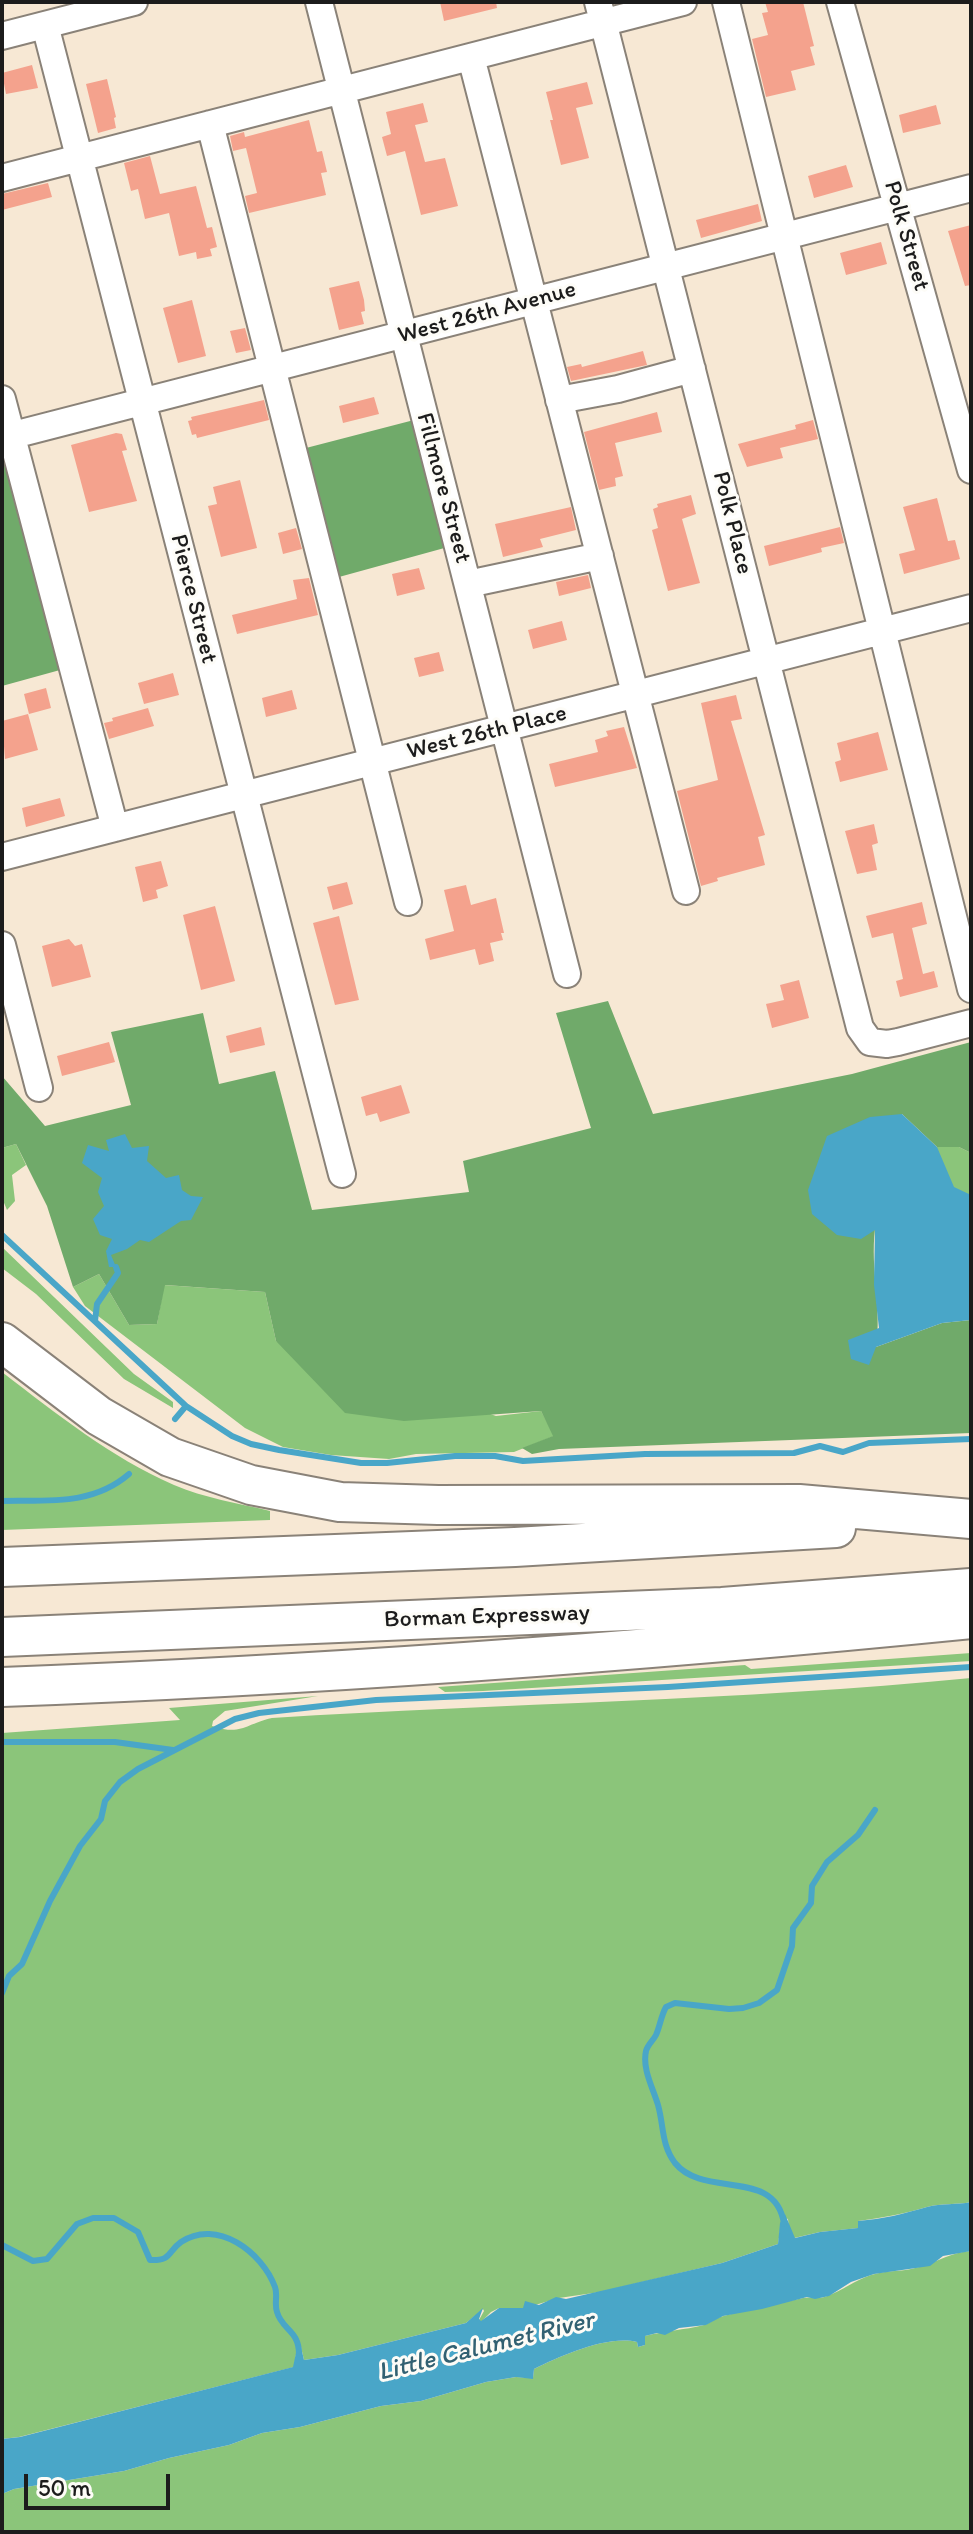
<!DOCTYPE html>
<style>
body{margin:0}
#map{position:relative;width:973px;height:2534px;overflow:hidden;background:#f7e8d4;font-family:Itim,sans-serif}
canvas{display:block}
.frame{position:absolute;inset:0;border:4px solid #1c1c1c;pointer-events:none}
.scale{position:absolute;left:24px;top:2474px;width:146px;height:36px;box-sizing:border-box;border:4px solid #1c1c1c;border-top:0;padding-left:10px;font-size:24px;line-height:28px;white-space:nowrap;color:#1c1c1c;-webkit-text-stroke:6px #fdfcf7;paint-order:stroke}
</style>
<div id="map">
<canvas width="973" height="2534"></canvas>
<div class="frame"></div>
<div class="scale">50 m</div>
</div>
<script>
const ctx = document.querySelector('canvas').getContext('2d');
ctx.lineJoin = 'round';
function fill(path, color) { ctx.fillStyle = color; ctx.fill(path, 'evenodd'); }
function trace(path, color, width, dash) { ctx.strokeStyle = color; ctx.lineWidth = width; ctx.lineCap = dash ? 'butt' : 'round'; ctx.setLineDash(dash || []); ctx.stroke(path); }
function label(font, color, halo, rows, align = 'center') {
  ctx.font = font + ' Itim,sans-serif'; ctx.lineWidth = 6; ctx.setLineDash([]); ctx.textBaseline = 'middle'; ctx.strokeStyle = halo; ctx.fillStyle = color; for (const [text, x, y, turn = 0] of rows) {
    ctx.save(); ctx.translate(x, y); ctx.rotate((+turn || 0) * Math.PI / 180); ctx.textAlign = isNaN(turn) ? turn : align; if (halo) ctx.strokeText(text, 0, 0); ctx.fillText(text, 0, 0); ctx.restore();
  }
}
fill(new Path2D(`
 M16,1144l10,21 -14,10 3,26 -8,9 -5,-12v-50z
 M937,1147h22l12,6v90l-45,-83z
 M2,1247l132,127 39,28v6l-49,-29 -88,-85 -34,-26z
 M99,1274l30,51 28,-1 7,-39 101,7 11,49 220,75 45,-5 13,25 -40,16 -98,2 -27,5 -58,-4 -48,-8 -38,-19 -160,-122 -12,-19z
 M2,1372c55,42 108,85 172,113 30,13 64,18 96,26v9l-268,10z
 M971,1653v8l-488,30 -38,1 -7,-5 307,-22 6,4z
 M971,1678v524c-14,3 -30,1 -44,5 -24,7 -45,11 -69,14l1,7 -39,4 -26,6 -5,-9 -1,-10 -6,-2 -4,27 -56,19 -122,29 -41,6 -41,12 -19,-2 -8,4 -10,10 -2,-2 5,-9 -1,-2 -17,14 -128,32 -34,5 -3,-13 -4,1 -3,19 -275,70 -17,2v-706l178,-13 -11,-12 149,-12 -93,15 -12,10 -1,5c30,10 33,-2 60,-8 233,-15 467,-17 699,-40z
 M971,2251v281h-969v-38l12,-5 110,-18 45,-13 60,-13 33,-12 38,-6 81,-21 40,-5 65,-19 30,-5 17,1 1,-9c27,-13 73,-34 103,-27l1,5 7,-2v-9c19,-5 39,-6 59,-11 5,-1 10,-6 16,-8 27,-8 56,-13 83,-19 8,-2 15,2 24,-2 15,-5 28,-16 44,-21 16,-5 33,-3 48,-8 19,-5 32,-15 52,-16z`), '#8bc57a');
fill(new Path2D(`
 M414,420l34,127 -109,30 -33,-129z
 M6,462l54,208 -58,16v-223z
 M608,1001l45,113 199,-40 119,-32v111l-12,-6h-22l-35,-33c-9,38 -22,77 -27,115 -5,40 7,80 1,118l66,-24 29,-3v113l-412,16 -27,5 -10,-6 31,-12 -12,-25 -137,10 -59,-8 -69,-72 -11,-49 -100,-7 -8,39 -28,1 -30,-51 -26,13 -26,-81 -31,-62 -14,4v-72l43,50 86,-21 -20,-73 92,-19 16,71 56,-13 37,139 157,-18 -6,-31 128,-33 -35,-115z`), '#70aa6a');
fill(new Path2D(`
 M902,1114l35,33 17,40 17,8v125l-29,3 -66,24 -7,18 -18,-6 -3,-19 31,-12 -5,-43 1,-55 -14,9 -24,-4 -25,-21 -4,-24 19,-54 43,-19z
 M125,1134l7,14 17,-2 -2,15 19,17 13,-3 3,15 9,6 12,1 -12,23 -10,1 -32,21 -9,-2 -13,9 -16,6 5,12h-7l-3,-16 6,-12 -12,-4 -7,-16 11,-13 -6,-14 4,-14 -20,-15 6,-18 21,6 -3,-11z
 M971,2202v49l-28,5 -13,10 -56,8 -23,8 -22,14 -14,3 -8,-2 -45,12 -39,7 -17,9 -27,3 -14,7 -8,-2 -12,3v9l-7,2 -1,-5c-30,-7 -76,14 -103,27l-1,10 -17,-2 -30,5 -65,19 -40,5 -81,21 -38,6 -33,12 -60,13 -45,13 -110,18 -12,5v-55l18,-2 273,-70 4,-19 4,-1 3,13 34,-5 128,-32 17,-15 -4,11 2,2 18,-13h24l2,-7 14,4 17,-8 10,2 156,-36 56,-19 2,-21 5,-9 10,24 25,-6 38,-4v-7c25,-2 45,-7 69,-14 14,-4 30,-2 44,-5z`), '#49a6c8');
trace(new Path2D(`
 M2,1235l184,171 46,30 19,8 28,6 82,13h26l68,-7h40l28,5 122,-7 149,-1 26,-7 23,6 26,-9 102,-4
 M95,1321l2,-17 21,-31 -2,-6
 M175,1419l11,-13
 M2,1501c45,-1 90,5 127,-27
 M2,1742h113l58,8
 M2,1993l7,-17 13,-12 28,-63 30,-55 21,-27 4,-18 15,-19 18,-13 97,-50 24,-6 117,-13 292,-13 303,-20
 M784,2224c-8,-57 -80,-25 -109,-61 -14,-19 -11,-37 -17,-58 -5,-17 -16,-36 -12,-54 2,-7 7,-10 10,-16 4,-9 5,-19 10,-28l9,-4 54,6 14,-1 16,-5 18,-13 15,-44 1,-18 18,-25 1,-17 15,-24 31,-27 17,-25
 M2,2245l31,16 14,-2 30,-35 16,-6h21l24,14 12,28c22,1 17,-8 31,-18 36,-24 81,10 94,45 3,8 -1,17 2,25 5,18 22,18 22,42`), '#49a6c8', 6);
fill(new Path2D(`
 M440,2h56l1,6 -53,13z
 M765,2h38l11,44 -4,1 5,18 -24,6 5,19 -30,7 -14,-58 16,-4 -6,-22 6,-1z
 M32,65l6,23 -32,6 -4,-21z
 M107,79l9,38 -2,1 2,10 -18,5 -12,-49z
 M587,82l6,22 -17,4 13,50 -28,7 -11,-45h3l-7,-28z
 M423,103l5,19 -13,3 10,37 20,-4 13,48 -37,9 -16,-64 -18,5 -5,-19 9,-3 -5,-22z
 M936,105l5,19 -38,9 -4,-18z
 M309,120l8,32 5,-1 5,21 -6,1 5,22 -77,18 -4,-17 12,-3 -11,-45 -13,3 -3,-15 14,-4 1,5z
 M150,156l10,38 36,-8 11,42 5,-1 5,20 -7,2 2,7 -15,3 -1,-7 -17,4 -10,-43 -24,6 -7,-30 -7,2 -7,-28z
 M846,165l7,22 -39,11 -6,-22z
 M48,183l4,14 -50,13v-16z
 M758,204l4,17 -61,17 -5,-18z
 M971,225v60l-6,1 -17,-55z
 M881,242l6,22 -41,11 -6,-22z
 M359,281l5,19 1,11 -4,1 3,12 -25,6 -10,-42z
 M192,300l14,56 -28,7 -15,-55z
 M245,328l6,22 -15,3 -6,-22z
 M643,351l4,14 -76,16 -4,-14 14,-3 1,3z
 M374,397l5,17 -36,9 -4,-17z
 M264,400l5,20 -72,18 -1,-4 -4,1 -4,-14 4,-1 -1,-3z
 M657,412l5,20 -47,11 8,33 -8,2 1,8 -17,4 -15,-58z
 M813,420l5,19 -38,9 3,10 -36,9 -9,-23 58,-15 -1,-4z
 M116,433l6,1 5,16 -5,1 15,50 -48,11 -18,-67z
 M240,480l17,68 -36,9 -13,-51 9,-2 -4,-17z
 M691,495l5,19 -14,5 18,64 -32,8 -16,-61 6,-2 -5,-19 5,-2 -1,-3z
 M937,498l11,43 7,-1 5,19 -56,15 -5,-20 16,-4 -12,-43z
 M571,507l5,23 -36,9 3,8 -40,10 -8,-33z
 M840,527l4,16 -23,5 1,4 -53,14 -5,-20z
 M296,528l6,21 -19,5 -5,-21z
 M419,568l6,21 -28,7 -5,-22z
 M588,575l3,13 -32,8 -3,-14z
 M309,578l9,37 -81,19 -5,-19 65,-16 -4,-19z
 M562,621l5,19 -34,9 -5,-19z
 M439,652l5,19 -25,6 -5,-19z
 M173,673l6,22 -35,9 -6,-21z
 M46,688l5,20 -22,6 -5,-20z
 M292,690l5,19 -31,8 -4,-19z
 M736,695l6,24 -11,2 34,114 -7,2 7,28 -48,13 1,3 -17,5 -24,-95 41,-11 -17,-77z
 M148,708l6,18 -45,13 -5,-16 9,-2 -1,-3z
 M28,714l10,36 -33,9 -3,-38z
 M624,727l13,41 -82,19 -6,-23 49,-12 -3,-12 13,-4 -2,-5z
 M878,732l10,38 -48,12 -5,-20 6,-2 -4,-17z
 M60,798l5,18 -39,11 -4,-19z
 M874,824l4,19 -6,2 5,25 -20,4 -12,-43z
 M161,861l7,25 -12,4 2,8 -15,4 -8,-35z
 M347,882l6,22 -20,6 -6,-23z
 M466,885l5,20 25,-7 8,35h-3l2,7 -13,3 4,18 -15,4 -4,-16 -45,11 -5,-21 29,-8 -10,-41z
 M922,902l5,22 -15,4 11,46 11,-3 4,16 -38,10 -4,-16 7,-2 -10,-46 -21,5 -6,-22z
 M215,906l20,75 -34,9 -18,-75z
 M339,916l20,84 -24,5 -22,-82z
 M69,939l6,7 7,-2 9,33 -39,10 -10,-41z
 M799,980l10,38 -37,10 -6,-24 18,-4 -4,-15z
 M261,1027l4,18 -35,8 -4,-17z
 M109,1042l6,20 -53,14 -5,-20z
 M401,1085l9,28 -30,9 -3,-9 -11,3 -5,-19z`), '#f4a28d');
const minor = new Path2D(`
 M319,2l248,972
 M598,2l262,1026 10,14 17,2 11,-2 73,-19
 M726,2l245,987
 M840,2l131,468
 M45,25l297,1149
 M2,36l132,-34
 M471,57l215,834
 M210,124l198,778
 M2,178l681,-176
 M2,399l113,429
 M559,400l59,-11 74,-20
 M2,438l969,-250
 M468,584l132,-28
 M2,857l969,-249
 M2,945l37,143`);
const highway = new Path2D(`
 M2,1342l97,74 71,41 81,28 89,17 98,3 361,-1 172,15
 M2,1567l513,-20 321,-19
 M2,1637l720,-30 249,-19
 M2,1687c324,-12 647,-36 969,-68`);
trace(minor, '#8a8278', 30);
trace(highway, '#8a8278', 42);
trace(minor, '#fff', 26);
trace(highway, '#fff', 38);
label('24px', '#1c1c1c', '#fdfcf7', [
 ["Polk Street",906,236,74],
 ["West 26th Avenue",487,313,-15],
 ["Fillmore Street",443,488,75],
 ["Polk Place",732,523,76],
 ["Pierce Street",193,599,76],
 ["West 26th Place",487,733,-14],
 ["Borman Expressway",487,1617,-2]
]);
label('italic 26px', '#326172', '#fdfcf7', [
 ["Little Calumet River",486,2347,-14]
]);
</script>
